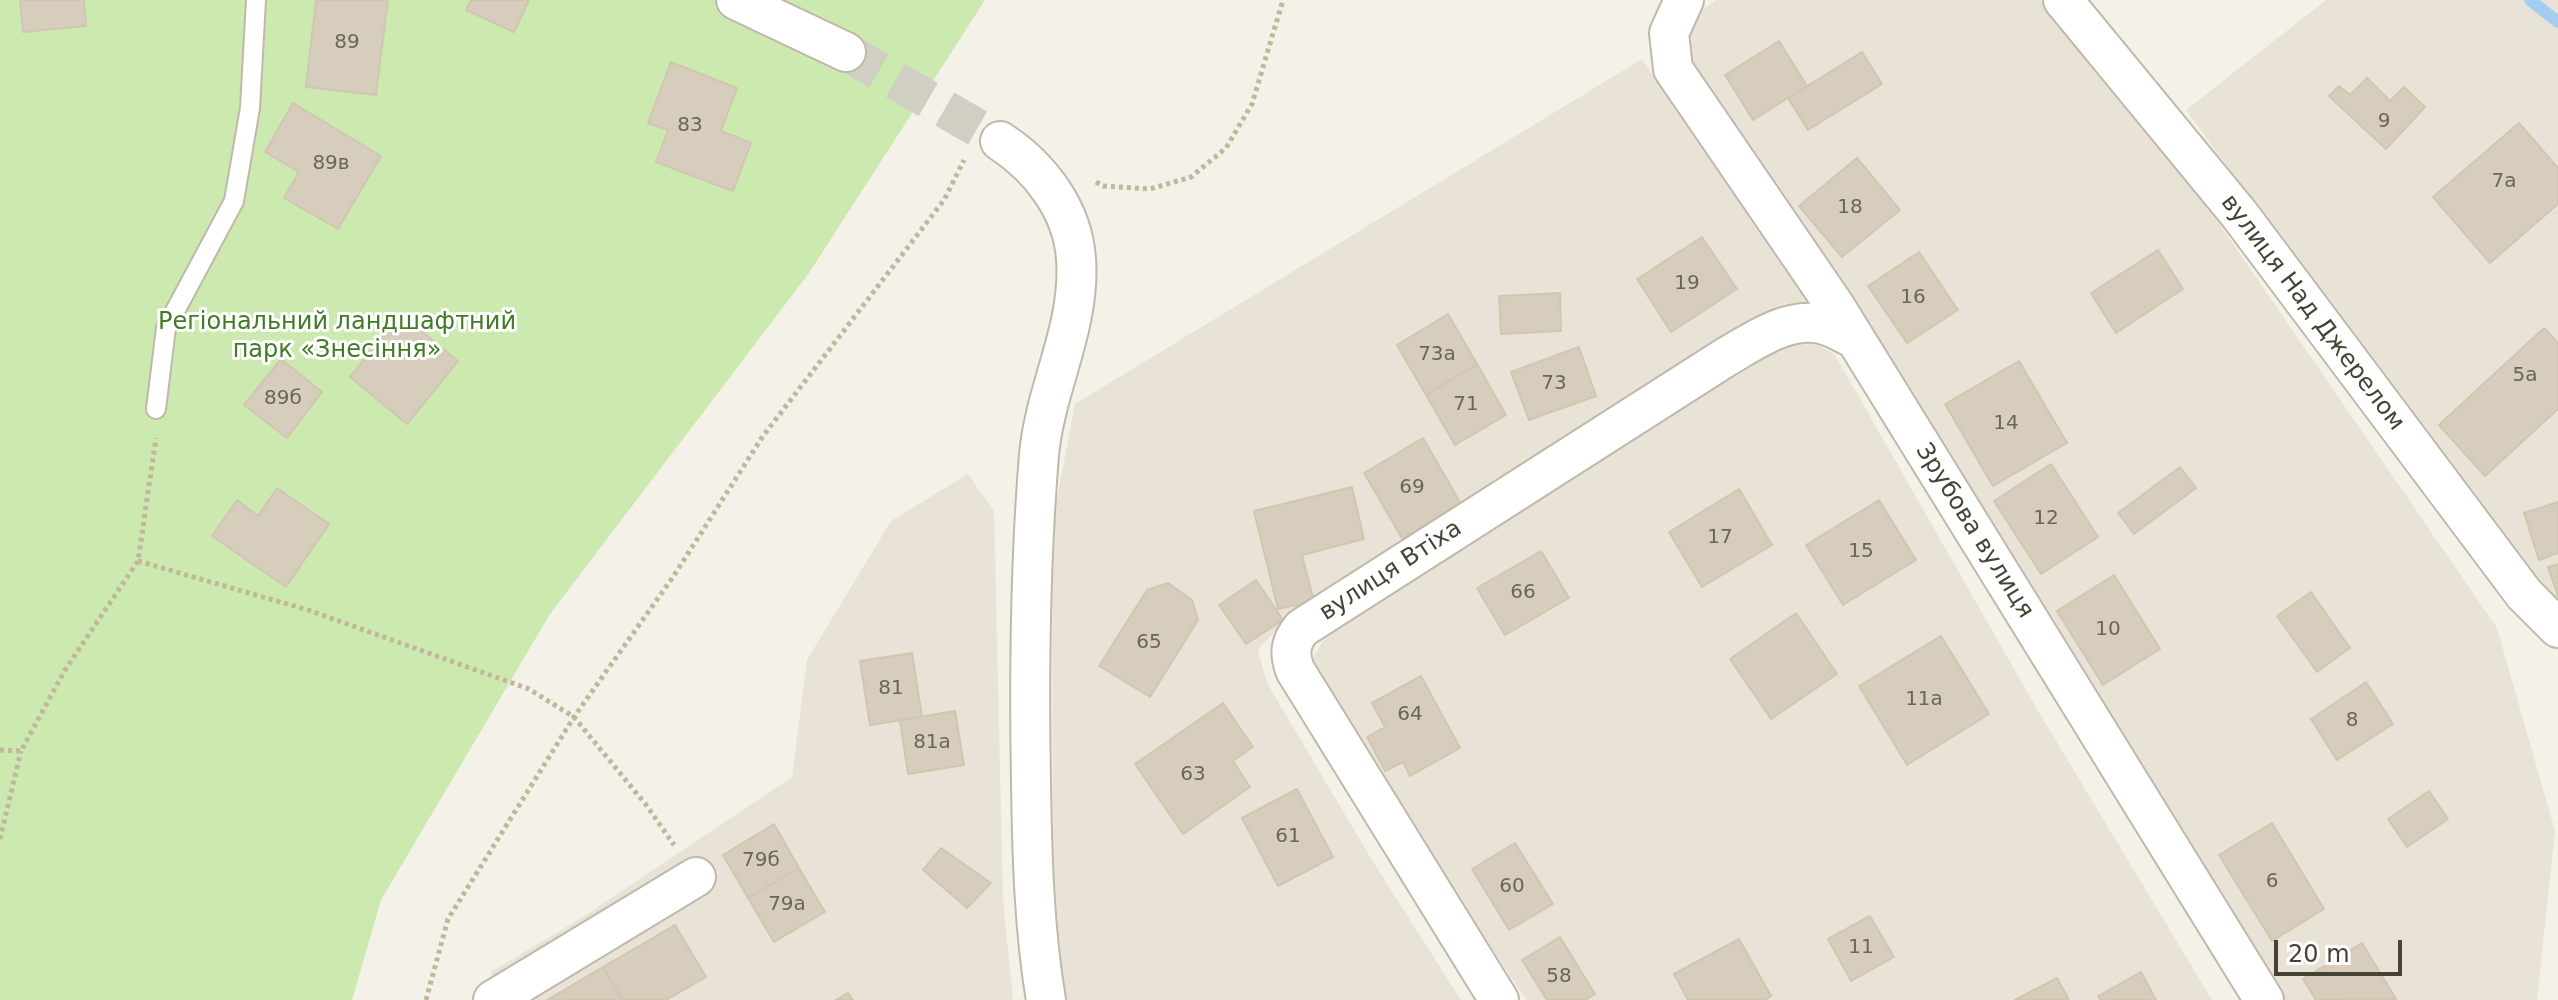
<!DOCTYPE html>
<meta charset="utf-8">
<style>
body{margin:0}
#map{position:relative;width:2558px;height:1000px;overflow:hidden;background:#f4f1e8;font-family:"DejaVu Sans",sans-serif}
canvas{display:block}
.scale{position:absolute;left:2274px;top:940px;width:128px;height:36px;box-sizing:border-box;border:4px solid #474236;border-top:0;padding-left:10px;font-size:24px;line-height:28px;white-space:nowrap;color:#474236;-webkit-text-stroke:6px #fff;paint-order:stroke}
</style>
<div id="map">
<canvas width="2558" height="1000"></canvas>
<div class="scale">20 m</div>
</div>
<script>
const ctx = document.querySelector('canvas').getContext('2d');
ctx.lineJoin = 'round';
function fill(path, color) { ctx.fillStyle = color; ctx.fill(path, 'evenodd'); }
function trace(path, color, width, dash) { ctx.strokeStyle = color; ctx.lineWidth = width; ctx.lineCap = dash ? 'butt' : 'round'; ctx.setLineDash(dash || []); ctx.stroke(path); }
function label(font, color, halo, rows, align = 'center') {
  ctx.font = font + ' "DejaVu Sans",sans-serif'; ctx.lineWidth = 6; ctx.setLineDash([]); ctx.textBaseline = 'middle'; ctx.strokeStyle = halo; ctx.fillStyle = color; for (const [text, x, y, turn = 0] of rows) {
    ctx.save(); ctx.translate(x, y); ctx.rotate((+turn || 0) * Math.PI / 180); ctx.textAlign = isNaN(turn) ? turn : align; if (halo) ctx.strokeText(text, 0, 0); ctx.fillText(text, 0, 0); ctx.restore();
  }
}
fill(new Path2D(`
 M1716,0h324l143,171 314,457 58,203 -18,169h-261l-572,-904 -20,-55 7,-22z
 M2326,0h232v617l-115,-153 -257,-354z
 M1642,59l176,252 -407,227 -128,84 -25,28 9,33 105,177 89,140h-396l-12,-130 -1,-345 23,-121z
 M1788,340l23,1 24,14 202,354 175,291h-686l-128,-194 -83,-133 -2,-15 15,-26z
 M968,474l26,37 9,390 10,99h-518l-4,-28 92,-55 209,-140 15,-117 84,-139z`), '#e8e3d6');
fill(new Path2D(`
 M0,0h985l-176,273 -259,341 -169,286 -29,100h-352z`), '#cce9b0');
trace(new Path2D(`
 M2530,0l28,22`), '#a3cdf1', 12);
const building = new Path2D(`
 M20,0h64l2,26 -63,6z
 M316,0h72l-12,95 -70,-8z
 M471,0h58l-15,32 -48,-22z
 M1779,41l28,45 -54,34 -28,-45z
 M1862,52l20,32 -74,46 -20,-32z
 M671,62l66,26 -16,43 30,12 -18,48 -77,-29 12,-32 -20,-7z
 M2367,78l23,23 14,-14 21,20 -39,42 -57,-53 10,-10 11,9z
 M293,103l88,53 -43,73 -54,-31 15,-26 -34,-20z
 M2519,123l39,45v36l-68,59 -57,-66z
 M1857,158l43,52 -58,47 -43,-51z
 M1702,237l35,52 -66,43 -34,-53z
 M2158,250l25,39 -67,44 -25,-40z
 M1919,252l39,58 -51,33 -39,-57z
 M1560,293l1,38 -60,3 -2,-38z
 M401,314l57,47 -51,63 -57,-47z
 M1448,314l29,50 -51,31 -29,-50z
 M2544,328l14,15v66l-73,67 -46,-51z
 M1579,347l17,49 -67,24 -18,-48z
 M281,359l41,33 -35,46 -43,-33z
 M2019,361l48,82 -74,43 -48,-82z
 M1477,364l29,51 -51,30 -29,-50z
 M1423,438l38,66 -59,34 -38,-65z
 M2051,464l47,73 -57,37 -47,-73z
 M2180,467l16,21 -62,46 -16,-21z
 M1352,487l12,52 -62,16 12,46 -36,8 -24,-98z
 M277,488l52,36 -43,63 -74,-51 25,-36 21,16z
 M1739,489l33,56 -70,42 -33,-55z
 M1879,500l37,60 -73,45 -37,-60z
 M2558,502v51l-19,7 -15,-47z
 M1541,551l28,47 -64,37 -28,-47z
 M2558,564v32l-10,-29z
 M2114,575l46,74 -57,36 -46,-74z
 M1256,580l27,40 -37,24 -27,-39z
 M1168,583l24,17 6,20 -48,77 -51,-31 48,-76z
 M2311,592l39,56 -33,24 -40,-56z
 M1796,613l41,61 -66,45 -41,-60z
 M1941,636l48,78 -82,51 -48,-79z
 M912,653l10,64 -52,8 -10,-64z
 M1421,676l39,72 -50,28 -7,-14 -18,9 -18,-34 18,-10 -13,-24z
 M2366,682l27,42 -56,36 -26,-41z
 M1223,703l30,44 -20,14 17,26 -67,47 -48,-70z
 M955,711l9,54 -56,9 -8,-54z
 M1297,789l36,68 -55,29 -36,-68z
 M2429,791l19,28 -41,28 -19,-28z
 M2272,823l52,86 -52,32 -53,-86z
 M774,824l25,44 -51,30 -25,-43z
 M1515,843l38,61 -44,26 -37,-61z
 M941,848l50,35 -24,25 -44,-38z
 M799,868l26,44 -51,30 -26,-44z
 M1870,916l24,41 -43,24 -23,-42z
 M675,925l31,52 -40,23h-44l-19,-33z
 M1560,937l35,57 -10,6h-38l-25,-40z
 M1739,939l32,57 -6,4h-77l-14,-26z
 M2362,943l34,56 -80,1 -13,-21z
 M603,967l19,33h-75z
 M2141,972l15,28h-55l-3,-4z
 M2057,978l12,22h-54z
 M848,993l5,7h-17z`);
fill(building, '#d6cdbd');
trace(building, '#d1c6b0', 2);
trace(new Path2D(`
 M846,52l154,89`), '#d1cec4', 38, [38, 19]);
const lane = new Path2D(`
 M156,409l10,-81 68,-127 16,-93 6,-108`);
const street = new Path2D(`
 M736,0l110,52
 M1684,0l-15,33 4,36 162,237 429,694
 M2063,0l176,214 285,380 34,34
 M1000,141c40,26 73,69 76,118 5,68 -31,129 -37,196 -9,108 -10,218 -8,327 1,72 3,147 15,218
 M493,1000l203,-123
 M1499,1000l-204,-330c-6,-17 -5,-28 7,-42l424,-271c28,-16 61,-40 95,-33 13,3 24,10 35,16`);
trace(lane, '#c0b9aa', 22);
trace(street, '#c0b9aa', 42);
trace(new Path2D(`
 M1096,182l7,4 47,3 41,-12 35,-29 26,-44 31,-104
 M138,561l170,49 221,79 45,28 73,89 27,39
 M0,750l21,1 44,-81 73,-109 18,-123
 M0,839l21,-88
 M426,1000l22,-81 126,-202 99,-140 90,-141 181,-236 20,-40`), '#c2b69b', 5, [4, 4]);
trace(lane, '#fff', 18);
trace(street, '#fff', 38);
label('20px', '#6b6558', null, [
 ["89",347,43],
 ["9",2384,122],
 ["83",690,126],
 ["89в",331,164],
 ["7а",2504,182],
 ["18",1850,208],
 ["19",1687,284],
 ["16",1913,298],
 ["73а",1437,355],
 ["5а",2525,376],
 ["73",1554,384],
 ["89б",283,399],
 ["71",1466,405],
 ["14",2006,424],
 ["69",1412,488],
 ["12",2046,519],
 ["17",1720,538],
 ["15",1861,552],
 ["66",1523,593],
 ["10",2108,630],
 ["65",1149,643],
 ["81",891,689],
 ["11а",1924,700],
 ["64",1410,715],
 ["8",2352,721],
 ["81а",932,743],
 ["63",1193,775],
 ["61",1288,837],
 ["79б",761,861],
 ["6",2272,882],
 ["60",1512,887],
 ["79а",787,905],
 ["11",1861,948],
 ["58",1559,977]
]);
label('24px', '#474236', '#fff', [
 ["вулиця Над Джерелом",2312,313,53],
 ["Зрубова вулиця",1974,531,58],
 ["вулиця Втіха",1391,571,-33]
]);
label('24px', '#427a28', '#fff', [
 ["Регіональний ландшафтний",337,323],
 ["парк «Знесіння»",337,351]
]);
</script>
